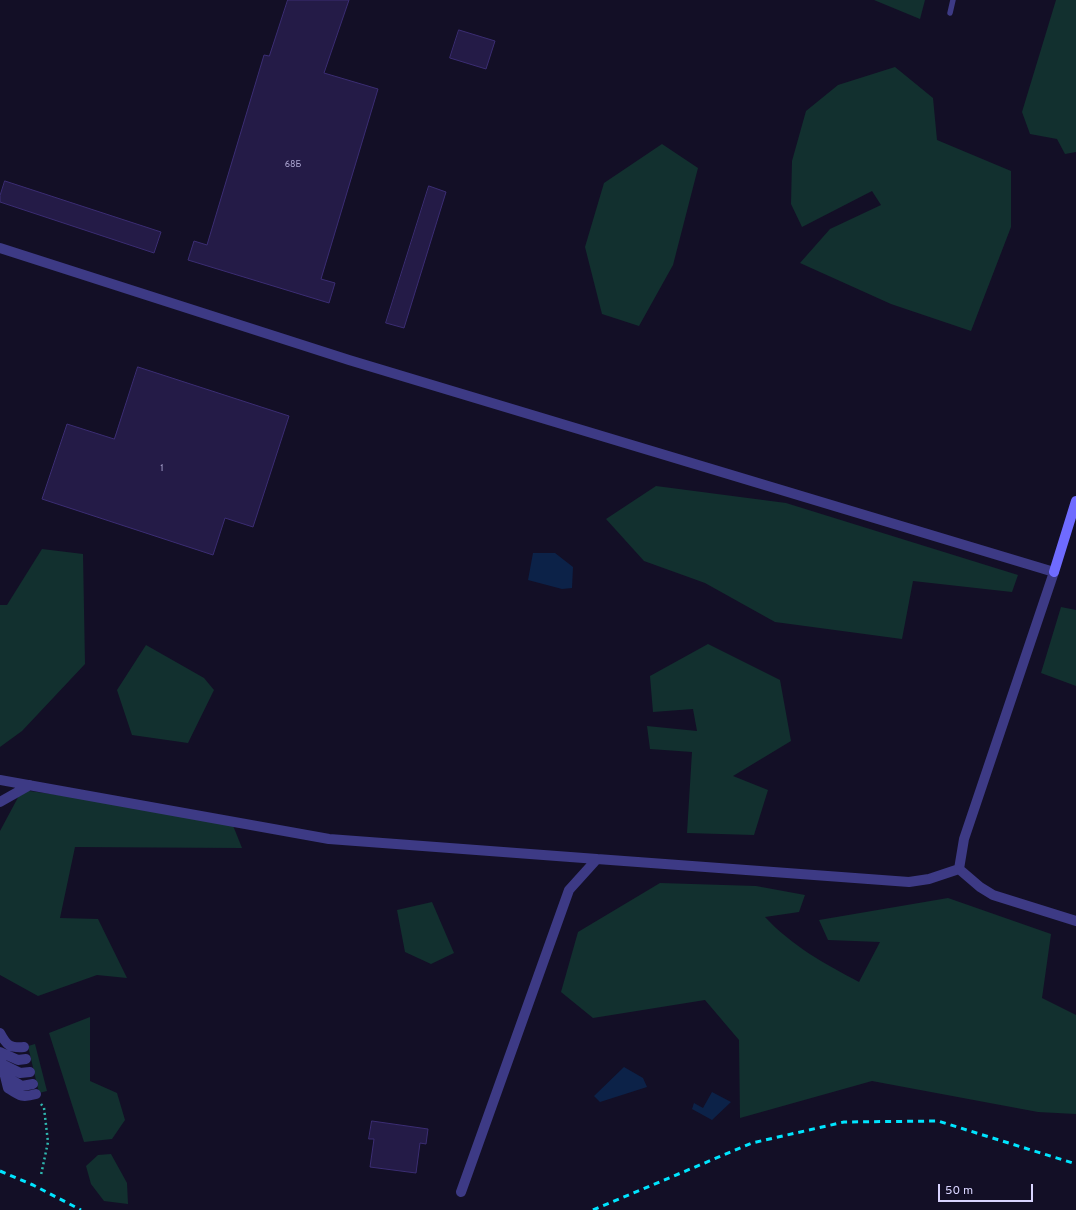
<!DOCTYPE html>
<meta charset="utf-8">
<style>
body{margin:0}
#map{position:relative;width:1076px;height:1210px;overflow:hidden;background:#130f26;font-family:Overpass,sans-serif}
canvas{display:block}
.scale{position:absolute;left:938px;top:1184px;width:95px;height:18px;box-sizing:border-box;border:2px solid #d9d4ff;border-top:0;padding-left:5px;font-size:12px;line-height:14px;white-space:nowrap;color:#d9d4ff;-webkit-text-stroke:3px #130f26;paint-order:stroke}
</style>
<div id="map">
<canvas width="1076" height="1210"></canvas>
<div class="scale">50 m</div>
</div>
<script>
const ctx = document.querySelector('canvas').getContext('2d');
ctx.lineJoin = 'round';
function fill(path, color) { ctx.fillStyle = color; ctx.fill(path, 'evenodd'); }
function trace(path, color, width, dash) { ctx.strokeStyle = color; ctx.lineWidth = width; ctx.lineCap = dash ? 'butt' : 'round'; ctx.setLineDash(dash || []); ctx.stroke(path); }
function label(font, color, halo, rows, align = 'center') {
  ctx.font = font + ' Overpass,sans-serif'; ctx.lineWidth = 4; ctx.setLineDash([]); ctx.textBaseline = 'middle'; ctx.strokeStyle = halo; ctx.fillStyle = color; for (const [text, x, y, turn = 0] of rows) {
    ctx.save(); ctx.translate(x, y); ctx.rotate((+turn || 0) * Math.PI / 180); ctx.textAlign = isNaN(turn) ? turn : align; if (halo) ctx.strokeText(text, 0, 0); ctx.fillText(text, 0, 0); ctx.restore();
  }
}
fill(new Path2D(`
 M874,0h51l-5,19z
 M1056,0h20v152l-11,2 -8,-15 -27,-5 -8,-22z
 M895,67l38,31 4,42 74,31v56l-40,104 -80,-27 -91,-41 30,-34 51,-24 -9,-14 -70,36 -11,-23 1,-43 14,-50 32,-26z
 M662,144l36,24 -25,97 -34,61 -37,-12 -17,-67 19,-64z
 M656,486l130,17 232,72 -6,17 -99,-11 -11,58 -127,-17 -70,-39 -61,-22 -38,-42z
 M42,549l41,5 2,110 -63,67 -22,16v-142h7z
 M1061,607l15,3v76l-35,-13z
 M708,644l72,36 11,61 -58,35 35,14 -14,45 -67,-2 5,-81 -42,-3 -3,-23 50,5 -4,-22 -40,3 -3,-36z
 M146,645l58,33 10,12 -26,53 -56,-8 -15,-45z
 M22,790l208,28 12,30 -167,-1 -15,71 38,1 29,59 -30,-3 -59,21 -38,-21v-144z
 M660,883l96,3 49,9 -6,17 -34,5c27,29 60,47 94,65l21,-40 -52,-2 -9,-20 129,-22 103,36 -9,64 34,17v99l-38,-2 -166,-31 -132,37 -1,-78 -34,-40 -112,18 -32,-26 17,-60z
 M432,902l22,51 -23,11 -26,-12 -8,-42z
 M90,1017v64l27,12 8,27 -13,19 -28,3 -35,-109z
 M35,1044l12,47 -8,2 -11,-47z
 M111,1154l16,29 1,21 -24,-3 -13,-17 -5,-18 12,-11z`), '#12302f');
fill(new Path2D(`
 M533,553h22l18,14 -1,21 -10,1 -34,-9z
 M624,1067l19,11 4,9 -47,15 -6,-6z
 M712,1092l19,10 -19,18 -20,-11 2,-6 9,5z`), '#0c2248');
const building = new Path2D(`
 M288,0h61l-25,73 54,16 -57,190 14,4 -6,20 -141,-43 6,-19 13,4 57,-190 5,1z
 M459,30l36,11 -9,28 -36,-11z
 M5,181l156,51 -7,21 -154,-51v-6z
 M429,186l17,6 -42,136 -18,-5z
 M138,367l151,49 -36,111 -28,-9 -12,37 -171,-56 25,-75 47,15z
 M372,1121l56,8 -2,15 -6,-1 -4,30 -46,-6 4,-28h-5z`);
fill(building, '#241b47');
trace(building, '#3b2d73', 1);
trace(new Path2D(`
 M41,1104l3,4 4,34 -7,33`), '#2fb8b0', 2.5, [2, 3]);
trace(new Path2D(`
 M950,13l3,-13`), '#3d3a85', 5.5);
trace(new Path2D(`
 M0,248l349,112 705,212 -90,267 -5,30 21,18 13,8 83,26
 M0,780l329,59 268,20
 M0,802l30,-17
 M0,1033c7,13 10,15 24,14
 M0,1052l18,8 8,-1
 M0,1056l8,32c12,8 14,10 28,6
 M2,1064l18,9 10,-1
 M5,1076l17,10 11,-2
 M461,1192l108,-302 28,-31 312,23 20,-3 30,-10`), '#3d3a85', 10);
trace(new Path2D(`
 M1054,572l22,-71`), '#6f6bff', 10);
trace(new Path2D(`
 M0,1171l33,14 48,25
 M593,1210l159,-67 92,-21 94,-1 138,43`), '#00e5ff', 3, [6, 5]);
label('9px', '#aca6d1', null, [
 ["68Б",293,165],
 ["1",162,469]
]);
</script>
